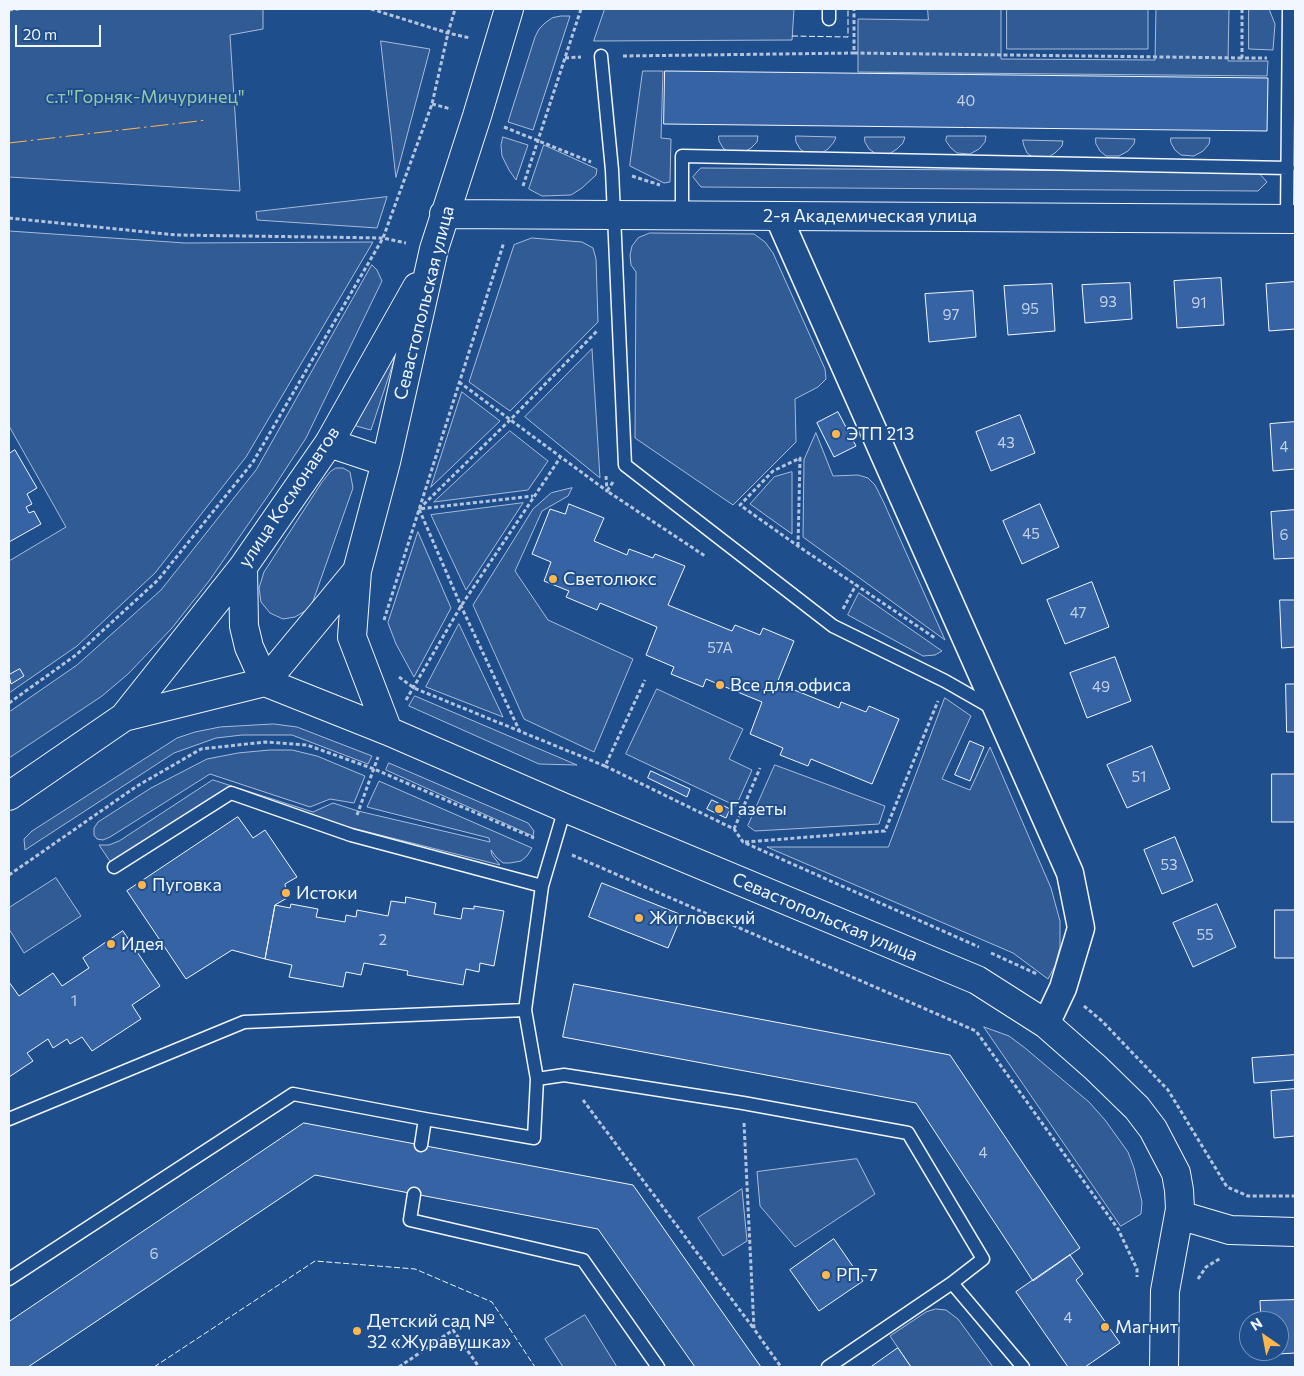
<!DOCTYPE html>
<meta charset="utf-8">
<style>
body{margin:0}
#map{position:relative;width:1304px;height:1376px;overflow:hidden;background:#1f4e8c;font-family:Commissioner,sans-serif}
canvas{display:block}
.frame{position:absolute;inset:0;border:10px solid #f2f6ff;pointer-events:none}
.north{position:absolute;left:1239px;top:1311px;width:50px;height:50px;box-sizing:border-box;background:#1f4e8c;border:1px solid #7391ba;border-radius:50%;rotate:327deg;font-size:14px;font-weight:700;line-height:20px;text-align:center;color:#f2f6ff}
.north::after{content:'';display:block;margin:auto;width:18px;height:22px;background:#ffb74d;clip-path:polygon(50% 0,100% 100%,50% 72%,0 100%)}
.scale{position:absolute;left:15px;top:25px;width:86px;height:22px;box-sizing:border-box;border:2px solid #f2f6ff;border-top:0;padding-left:6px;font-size:15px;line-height:18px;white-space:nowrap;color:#f2f6ff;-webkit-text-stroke:4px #1f4e8c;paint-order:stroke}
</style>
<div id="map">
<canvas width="1304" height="1376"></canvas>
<div class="frame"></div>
<div class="north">N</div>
<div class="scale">20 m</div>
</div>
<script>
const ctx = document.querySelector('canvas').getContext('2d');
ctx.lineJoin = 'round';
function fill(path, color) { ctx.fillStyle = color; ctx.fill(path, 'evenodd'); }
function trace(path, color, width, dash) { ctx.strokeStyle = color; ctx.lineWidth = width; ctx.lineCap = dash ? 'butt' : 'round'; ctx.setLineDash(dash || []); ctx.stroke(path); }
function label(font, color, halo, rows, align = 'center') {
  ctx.font = font + ' Commissioner,sans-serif'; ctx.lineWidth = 4; ctx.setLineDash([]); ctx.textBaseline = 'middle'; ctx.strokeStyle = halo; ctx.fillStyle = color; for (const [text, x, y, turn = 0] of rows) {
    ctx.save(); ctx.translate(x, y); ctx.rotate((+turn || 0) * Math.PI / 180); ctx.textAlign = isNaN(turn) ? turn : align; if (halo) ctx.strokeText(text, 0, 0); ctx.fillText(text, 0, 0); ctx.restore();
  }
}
const built = new Path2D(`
 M9,9h254v20l-33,6 10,156 -231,-14z
 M605,9h189l-2,31 -198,1z
 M928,9h73v50l154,1 1,-51h73l-1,52h40l-1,15 -409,-4v-53l70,1z
 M1007,9h141v40h-141z
 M1249,9h20l6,15 -2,26 -24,-1z
 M561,16h9l-37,114 -25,-8 27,-85 4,-8 6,-6 7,-5z
 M381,41l49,8 -34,128z
 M643,71h20l-2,67 10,1 -1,43 -6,1 -34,-17z
 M719,136h39l-1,6 -6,6 -8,5h-13l-7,-5 -4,-7z
 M796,136l40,1 -2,5 -6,7 -8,5h-13l-7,-5 -4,-7z
 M947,136h39l-1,6 -6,7 -9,5 -13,-1 -6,-5 -5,-7z
 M503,137l25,8 -12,35 -7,-10 -7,-14 -1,-10z
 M865,137h40l-2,6 -6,6 -8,5h-13l-7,-5 -4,-7z
 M1096,138l39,1 -1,5 -6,7 -9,5h-13l-6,-5 -4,-7z
 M1171,138h39l-1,6 -6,7 -9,5 -13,-1 -6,-5 -4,-7z
 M1023,140l40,1 -1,5 -7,7 -8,5h-13l-7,-5 -3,-7z
 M544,145l53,24 -1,6 -14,13 -11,7 -29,1 -13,-7z
 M701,168l557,4 9,10 -9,9 -557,-4 -8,-10z
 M387,197l-10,31 -120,-8 -1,-8z
 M9,231l176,12 188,-1 -127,215 -91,116 -78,73 -68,47v-132l57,-34 -57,-101z
 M650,233l104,1 11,8 8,11 52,116 1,10 -8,8 -23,12 1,43 -63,63 -98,-67 1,-166 -5,-7 -1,-10 2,-9 6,-8z
 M532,238l50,4 11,6 3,11 2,63 -88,89 -41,-29 45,-137z
 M372,265l5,5 5,11 -76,157 -32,49 -65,94 -37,47 -44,46 -26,22 -93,62v-46l68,-47 84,-75 95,-120z
 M411,309l-40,121 -15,-4z
 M592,349l8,129 -75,-61z
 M462,392l38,29 -69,66z
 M510,431l38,30 -20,29 -94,12z
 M816,433l17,43 25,-1 10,3 7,7 9,18 61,137 -142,-103 1,-77z
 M336,468h7l7,4 3,16 -41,116 -7,7 -10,6 -12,2 -13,-6 -9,-11 -2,-14 5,-16 58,-90 8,-10z
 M792,472v62l-42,-30 24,-27z
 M572,488l-4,8 -26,15 -27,60 33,49 85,39 -39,93 -70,-33 -51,-114 60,-96 18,-16z
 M523,503l-57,87 -35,-75z
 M418,532l33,76 -37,69 -18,-33 -8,-21z
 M859,593l83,58 -7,4 -12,1 -75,-41z
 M459,624l44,93 -77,-30z
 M657,689l86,40 -14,30 23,11 -16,36 -110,-52z
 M415,696l162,69 -38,-1 -130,-58z
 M945,698l26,18 -29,63 28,11 20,-43 61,141 9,33v26l-5,19 -7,13 -35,-26 -246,-106h121z
 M274,724l23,3 75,29 -4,8 -76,-29h-50l-26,3 -42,15 -149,97 -1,-11 8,-8 145,-93 18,-6 25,-5z
 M270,750h22l25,6 48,20 -11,27 -24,-4 -20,8 -100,-33 -100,63 -7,3 -6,-1 -3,-4v-7l4,-6 53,-34 56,-29 31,-6z
 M389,763l139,60 6,8 -1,5 -147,-66z
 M775,765l110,41 -6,18 -124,7 -7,-5z
 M213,780l100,32 20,-9 25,8 132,31 -1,-4 -122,-31 12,-26 153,67 -5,8 -6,5 -11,2h-7l-7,-6 -5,-7 1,5 8,10 -272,-68 -112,73 -17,-25h10l10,-4z
 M56,878l25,38 -57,37 -15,-24v-21z
 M984,1027l25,9 16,12 64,54 16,18 23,32 6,16 8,34 -1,12 -20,12z
 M857,1159l18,35 -80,53 -35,-41 -3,-34z
 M742,1189l5,52 -24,15 -25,-38z
 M936,1309l10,1 12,9 35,48h-82l-21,-31 36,-24z
 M585,1315l32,52h-54l-18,-28z`);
fill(built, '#305b95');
trace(built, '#a8bbd7', 1);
const building = new Path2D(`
 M665,71l603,7 -1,53 -603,-7z
 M1221,278l3,47 -47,3 -3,-47z
 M1295,282v47l-26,2 -3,-47z
 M1130,283l2,36 -47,4 -3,-38z
 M1052,284l3,47 -47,4 -4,-49z
 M973,291l3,46 -47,5 -4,-48z
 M838,412l18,34 -22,11 -17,-34z
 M1020,415l15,38 -44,18 -15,-39z
 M1295,422v47l-22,2 -3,-47z
 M15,450l22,38 -10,6 5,10 -6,3 3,6 5,-2 7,13 -32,18v-88z
 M569,504l35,14 -10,23 33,14 2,-6 24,9 2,-4 30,12 -17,39 64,26 3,-6 25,10 3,-7 31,13 -17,42 62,25 2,-6 25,10 3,-6 30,13 -27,65 -61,-25 -3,7 -28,-11 3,-7 -33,-14 12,-32 -56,-23 -3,8 -32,-13 3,-7 -28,-12 11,-28 -57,-24 -3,7 -31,-13 3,-6 -25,-10 7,-19 -19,-8 18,-45 15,5z
 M1040,504l19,43 -37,17 -19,-43z
 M1295,510v48l-21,1 -3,-47z
 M1092,582l17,45 -44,17 -18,-44z
 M1280,600h15v47l-13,1z
 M1115,657l16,44 -44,17 -17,-45z
 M20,669l4,7 -13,8 -2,-9z
 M1286,684h9v48h-8z
 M970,741l14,6 -14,34 -15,-6z
 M1152,746l18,43 -43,19 -20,-43z
 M651,771l39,18 -3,8 -39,-19z
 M1272,774h23v48h-23z
 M712,800l18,9 -4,9 -19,-9z
 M238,817l15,21 12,-8 32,47 -12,7 2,14 -12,7 -10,54 -33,-9 -46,29 -59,-88z
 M1175,837l18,44 -31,13 -18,-44z
 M602,883l80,32 -14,33 -79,-31z
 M406,897l30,6 -2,11 27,5 2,-11 11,1v-3l30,5 -10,55 -14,-3 -1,9 -13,-3 -3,16 -56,-10 1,-4 -44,-8 -3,12 -15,-3 -3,15 -54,-10 3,-12 -27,-6 10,-54 15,3 1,-4 27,5 -2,8 29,5 1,-7 10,2 1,-7 31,6 3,-15 14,2z
 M1217,904l19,43 -43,20 -20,-44z
 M1275,910h20v48h-20z
 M123,931l37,55 -28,19 9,14 -49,32 -10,-14 -12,7 -3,-5 -14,9 -5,-9 -21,14 6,8 -24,16v-95l10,14 34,-23 9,13 27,-18 -6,-10z
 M574,984l376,71 130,193 -47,33 -117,-178 -353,-66z
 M1295,1055v25l-41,3 -2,-25z
 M1295,1089v47l-21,2 -3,-47z
 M304,1123l329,62 128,182h-66l-97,-138 -283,-54 -287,192h-19v-45z
 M834,1239l29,42 -44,30 -29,-41z
 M1070,1255l13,19 -7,6 44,63 -35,24h-17l-52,-75z
 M1295,1300v53l-33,2v-4h17v-30h-18l-1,-20z
 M898,1348l13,19h-40z`);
fill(building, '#3563a3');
trace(building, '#f2f6ff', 1);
const lane = new Path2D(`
 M829,9v10
 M601,56l11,114 13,295 208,161 112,55 49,28
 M682,215v-59l606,12
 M1287,218l2,-209
 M114,867l117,-74 120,42 191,51
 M525,1010l12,69 27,-4 179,28 165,30 75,126 -31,24 71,84
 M9,1119l235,-97 281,-12 17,-124 23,-78
 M421,1145l4,-26
 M414,1194l-4,26 173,40 75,107
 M9,1279l284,-185 132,25 109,19 3,-59
 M828,1367l124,-84`);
const street = new Path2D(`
 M778,216l292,657 11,55 -18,60 -17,36`);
const secondary = new Path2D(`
 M444,214l851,5
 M329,443l57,19
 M243,567l1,59 5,21 16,35
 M265,682l92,-111
 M124,717l141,-35 123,49 177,77 412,172 69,44 50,44 41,40 16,21 23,44 3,17 1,19 -15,82 -1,76
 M388,731l-36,-94 5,-66 29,-109 48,-213 43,-133 32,-107
 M9,796l115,-79 119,-150 86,-124 88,-156
 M1179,1215l51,15 65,2`);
trace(lane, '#f2f6ff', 15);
trace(street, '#f2f6ff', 29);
trace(secondary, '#f2f6ff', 30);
trace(new Path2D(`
 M371,9l77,24 22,5
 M1242,9v49h25
 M9,10l10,-1
 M854,53l388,5
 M623,56l231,-3v-44
 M565,58l16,-1
 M432,104l19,5
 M504,127l87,35
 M632,176l28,9
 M523,186l58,-177
 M9,218l167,17 207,3 23,5
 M459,382l148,109 -1,-15
 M613,482l-6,9 98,65
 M419,509l91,-89 87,-89
 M798,546l2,-88 -27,13 -33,34 58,41 137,92
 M843,609l13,-24
 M384,620l120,-378
 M399,677l15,11 191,78 40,-86
 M406,700l55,-94 99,-148
 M9,703l67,-48 82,-75 95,-118 130,-224 49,-134 16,-71 7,-24
 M520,732l-59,-126 -42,-97 114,-13
 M605,766l129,63 9,13 236,105
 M357,815l21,-58
 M734,829l26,-61
 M745,842l140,-11 53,-130
 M572,855l404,176 142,198 19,40v8
 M9,875l128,-89 64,-37 64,-7 42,3 67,24 160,69
 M991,953l46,21
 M1084,1006l18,15 66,69 59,97 21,9h47
 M583,1100l171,229
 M744,1123l10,206 27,38
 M1198,1279l8,-12 15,-9
 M399,1367l54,-37 26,37`), '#b3c4dc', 3, [4, 2.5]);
trace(lane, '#1f4e8c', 12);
trace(street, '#1f4e8c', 26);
trace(secondary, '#1f4e8c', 28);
trace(new Path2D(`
 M792,36l56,1v-28
 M154,1367l161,-106 100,8 77,33 43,65`), '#f2f6ff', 1, [6, 2.5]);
trace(new Path2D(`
 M9,143l198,-23`), '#ffb74d', 1, [18, 4, 2.5, 4]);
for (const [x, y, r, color] of [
 [836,434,5,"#ffb74d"],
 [553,579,5,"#ffb74d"],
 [720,685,5,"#ffb74d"],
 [719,809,5,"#ffb74d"],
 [142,885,5,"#ffb74d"],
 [286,893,5,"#ffb74d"],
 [639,918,5,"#ffb74d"],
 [111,944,5,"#ffb74d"],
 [826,1275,5,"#ffb74d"],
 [1105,1327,5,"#ffb74d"],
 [357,1331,5,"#ffb74d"]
]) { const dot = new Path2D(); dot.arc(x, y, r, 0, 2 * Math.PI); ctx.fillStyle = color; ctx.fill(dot); trace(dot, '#1f4e8c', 2); }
label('15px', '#c3d1e8', null, [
 ["40",966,101],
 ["93",1108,302],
 ["91",1199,303],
 ["95",1030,309],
 ["97",951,315],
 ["43",1006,443],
 ["4",1284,447],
 ["45",1031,534],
 ["6",1284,535],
 ["47",1078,613],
 ["57А",720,648],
 ["49",1101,687],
 ["51",1139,777],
 ["53",1169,865],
 ["55",1205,935],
 ["2",383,940],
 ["1",74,1001],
 ["4",983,1153],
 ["6",154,1254],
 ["4",1068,1318]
]);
label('18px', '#97c8a6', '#1f4e8c', [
 ["с.т.\"Горняк-Мичуринец\"",145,97]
]);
label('18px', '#f2f6ff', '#1f4e8c', [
 ["2-я Академическая улица",870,216],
 ["Севастопольская улица",424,303,-76],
 ["улица Космонавтов",289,497,-56],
 ["Севастопольская улица",825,917,23]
]);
label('18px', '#f2f6ff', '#1f4e8c', [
 ["ЭТП 213",846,434],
 ["Светолюкс",563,579],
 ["Все для офиса",730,685],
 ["Газеты",729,809],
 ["Пуговка",152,885],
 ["Истоки",296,893],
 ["Жигловский",649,918],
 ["Идея",121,944],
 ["РП-7",836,1275],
 ["Детский сад №",367,1321],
 ["32 «Журавушка»",367,1342],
 ["Магнит",1115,1327]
], 'left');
</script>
